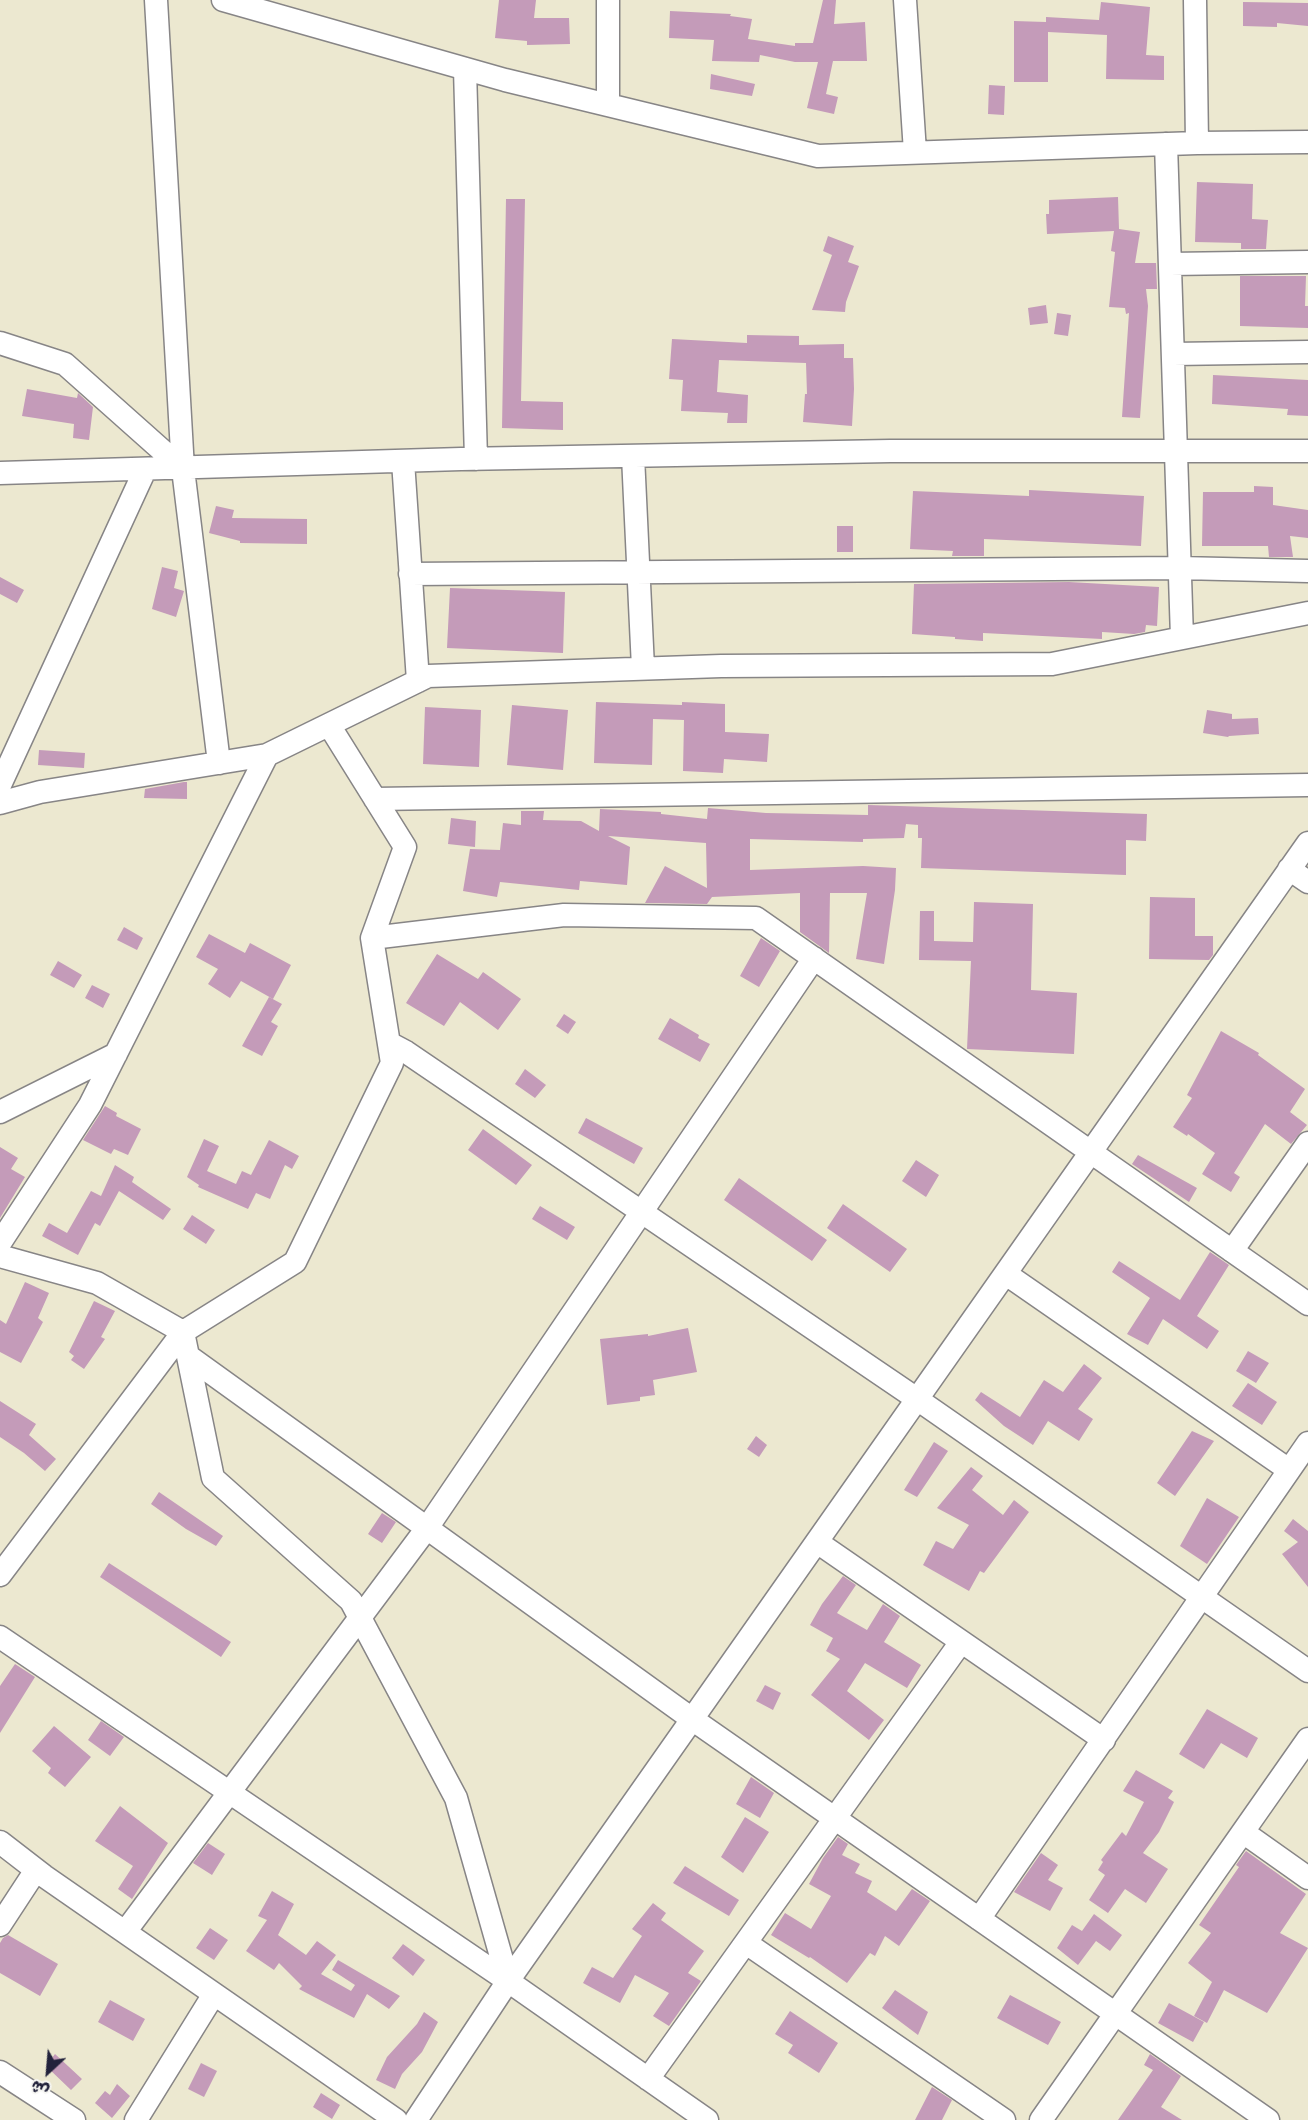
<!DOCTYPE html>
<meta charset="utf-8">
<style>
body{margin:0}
#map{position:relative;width:1308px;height:2120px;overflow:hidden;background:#ece8d0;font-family:Caveat,"Playpen Sans Arabic",sans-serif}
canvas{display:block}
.north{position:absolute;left:18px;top:2042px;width:60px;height:60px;-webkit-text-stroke:4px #f6f6f2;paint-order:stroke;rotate:206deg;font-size:16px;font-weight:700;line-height:24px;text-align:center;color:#22223b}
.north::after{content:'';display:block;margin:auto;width:21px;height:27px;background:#22223b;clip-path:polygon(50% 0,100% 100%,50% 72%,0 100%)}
</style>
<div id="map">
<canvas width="1308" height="2120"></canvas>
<div class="north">ش</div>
</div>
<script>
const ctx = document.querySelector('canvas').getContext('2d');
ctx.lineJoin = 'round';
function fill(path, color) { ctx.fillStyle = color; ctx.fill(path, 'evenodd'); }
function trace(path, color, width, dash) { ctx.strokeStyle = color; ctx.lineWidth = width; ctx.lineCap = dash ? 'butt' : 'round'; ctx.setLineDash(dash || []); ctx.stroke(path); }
fill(new Path2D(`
 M499,0h37l-2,18h35l1,26 -43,1v-4l-32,-3z
 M823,0h13l-2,24 31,-2 2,39h-34l-7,33 12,3 -4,17 -27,-6 11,-46h-23l-35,-7 -1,7 -47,-1 2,-21 -45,-2 1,-27 61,3 -1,2 22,3 -4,20 47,7v-3h18z
 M1101,2l49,5 -4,48 18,1v24l-58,-1 1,-44 -59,-3v50h-34v-61l32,1v-5l53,3z
 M1243,2l65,1v23l-31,-3v4l-34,-1z
 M711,74l44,10 -3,12 -42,-7z
 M989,85l16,1 -1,29 -16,-1z
 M1197,182l56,2 -1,35 16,1 -2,29h-25v-6l-46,-1z
 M1118,197l1,32 21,3 -5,31h21l1,26h-11l2,17 -8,112 -18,-1 7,-104 -3,1 -1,-6 -16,-1 6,-55 -4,-1 3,-20 -67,3 -1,-20h3v-14z
 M506,199h19l-4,202 42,1v28l-61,-2z
 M828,236l26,10 -6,16 11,4 -13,36 -1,10 -33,-2 20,-55 -9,-4z
 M1240,276h66l-1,30h3v22l-68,-2z
 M1046,305l2,18 -18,2 -2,-17z
 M1057,313l14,2 -3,21 -14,-2z
 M747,335l52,1v9l45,-1v14h9l1,31 -2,37 -49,-4 2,-28h2l-1,-31 -87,-3 -2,32 31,3 -1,28h-20l1,-10 -47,-2 2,-31 -14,-1 3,-40 75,4z
 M1213,375l95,5v36l-21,-1 1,-6 -76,-5z
 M27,389l50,9 1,-5 15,14 -4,33 -16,-2 1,-14 -52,-8z
 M1254,486l19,1v18l35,5v28l-18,-2 3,21h-24l-1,-11h-66l1,-54h51z
 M1029,490l115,6 -3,50 -157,-7v17h-32l1,-5 -43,-2 3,-58 116,5z
 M216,506l18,4 -2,8 75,1v25l-67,-1v-2l-31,-8z
 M837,526h16v26h-16z
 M162,567l16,4 -4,17 10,3 -8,26 -24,-8z
 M0,577l24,13 -7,13 -17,-9z
 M1069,582l90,5 -2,39 -11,-1 -1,7 -11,2 -32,-2v7l-119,-6v8l-28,-2v-2l-43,-3 2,-50z
 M450,588l115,4 -2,61 -116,-5z
 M596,702l86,3v-3l43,2v28l44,2 -2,28 -43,-3 -1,14 -40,-2 1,-51 -31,-1 -1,46 -58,-2z
 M512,705l56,5 -5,60 -56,-5z
 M425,707l56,3 -2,57 -56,-3z
 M1207,710l25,4v5l26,-1 1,16 -30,2 -1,1 -25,-4z
 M39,750l46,3 -1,15 -46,-3z
 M184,782h3v17l-43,-1 1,-9z
 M868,805l279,9 -1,27 -20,-1v35l-205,-7 1,-30h-4v-13l-12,-1 -2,14 -41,1v3l-113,-3v31l113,-4 33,2 -1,22 -11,74 -28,-5 11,-66h-37l-1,60 -29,-21v-39l-88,4 -5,7 -62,-1 20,-37 42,22 -1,-45 -98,-7 22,11 -3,38 -47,-4 -1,9 -79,-8 -3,15 -34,-6 7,-42 30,1 3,-27 18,2v-14h23l-1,9 38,1 18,10 1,-22 61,3v2l46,5 1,-11 58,5 102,2z
 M451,818l25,3 -1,26 -27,-3z
 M1150,897l45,1v38h18v19l-4,5 -60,-1z
 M974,902l59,2 -2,86 46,3 -3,61 -107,-5 4,-88 -52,-1 1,-49h14v30l39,1z
 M124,927l19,11 -6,12 -20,-10z
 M209,934l36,19 5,-10 41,22 -18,34 -32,-18 -11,17 -22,-14 10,-15 -22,-12z
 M761,938l19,13 -21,36 -19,-11z
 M437,954l41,25 5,-7 38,27 -23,31 -38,-28 -16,24 -38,-23z
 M58,961l24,14 -8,13 -24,-13z
 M92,985l18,9 -7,14 -18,-10z
 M269,997l13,7 -11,18 7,4 -16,30 -20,-10z
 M564,1014l12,8 -8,12 -12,-8z
 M670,1018l29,17 -1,3 12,6 -10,18 -42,-23z
 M1221,1031l38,22 -1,2 47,34 -15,23 17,13 -16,19 -26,-20 -31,49 6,4 -9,15 -29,-18 13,-21 -27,-19 -1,2 -14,-9 19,-29 -5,-3z
 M525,1069l21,16 -11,13 -20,-14z
 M105,1106l12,7 -1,3 25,13 -13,26 -14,-6 -3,5 -28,-14z
 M586,1118l57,30 -9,16 -56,-31z
 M483,1129l49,36 -16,20 -48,-35z
 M204,1139l15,7 -12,25 29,13 6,-13 9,4 18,-35 30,16 -7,13 -7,-4 -15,34 -14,-6 -8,16 -50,-22 1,-2 -12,-8z
 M0,1147l18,11 -7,11 14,8 -25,41z
 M1138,1155l59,33 -8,14 -57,-38z
 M916,1160l23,15 -13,22 -24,-16z
 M115,1165l19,12 -2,5 39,27 -8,11 -44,-29 -19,35 -5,-3 -17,32 -36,-19 7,-13 18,10 24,-42 10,5z
 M739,1178l88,62 -15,21 -88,-61z
 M843,1204l64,45 -17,23 -63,-44z
 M540,1206l35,21 -8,13 -35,-21z
 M192,1215l23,15 -9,14 -23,-15z
 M1210,1252l19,13 -32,51 22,15 -12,18 -44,-30 -15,26 -21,-11 23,-36 -38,-26 7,-11 61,39z
 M25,1282l24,11 -11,25 5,4 -22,41 -21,-11v-32l6,4z
 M94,1301l21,10 -14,26 4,2 -21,30 -13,-9 3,-4 -5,-4z
 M688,1328l9,44 -44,8 2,15 -15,2v4l-33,4 -7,-66 48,-5v2z
 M1248,1351l21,12 -13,20 -20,-12z
 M1084,1364l18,14 -24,31 15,10 -14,22 -31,-20 -15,24 -29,-19 -29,-26 6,-8 39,25 24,-37 19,12z
 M1248,1383l29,19 -15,23 -30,-19z
 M0,1401l36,23 -7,11 27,24 -11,12 -21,-18 -24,-16z
 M1192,1431l22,10 -39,55 -18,-13z
 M756,1436l11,9 -8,12 -12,-8z
 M934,1442l14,9 -31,46 -13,-7z
 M971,1467l12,9 -11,14 31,25 11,-15 15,12 -45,61 -4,-2 -11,20 -46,-26 13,-24 17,8 16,-24 -32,-17z
 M159,1492l64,44 -7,10 -30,-17 -35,-25z
 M1207,1498l32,19 -32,47 -27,-18z
 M382,1513l14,9 -14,21 -14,-9z
 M1293,1519l15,12v56l-26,-33 16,-12 -14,-11z
 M109,1563l122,79 -10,15 -121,-80z
 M843,1576l13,9 -19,28 30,17 16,-26 17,12 -16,26 37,23 -14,23 -42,-25 -18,28 37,29 -15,20 -58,-45 29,-36 -14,-8 7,-13 -23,-13 12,-21z
 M15,1664l20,13 -35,56v-47z
 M765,1685l16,8 -8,17 -17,-9z
 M1207,1709l51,29 -11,20 -26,-15 -17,26 -25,-15z
 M101,1721l23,16 -14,19 -22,-16z
 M54,1726l37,31 -26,30 -17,-14 3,-5 -19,-17z
 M1136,1770l37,21 -5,7 6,4 -15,30 -16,21 25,16 -22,34 -21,-14 -17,24 -19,-13 16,-25 -7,-5 5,-8 -2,-2 21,-28 4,4 18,-34 -21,-11z
 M751,1777l23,16 -14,25 -24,-14z
 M120,1806l48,37 -36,56 -14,-10 15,-23 -38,-25z
 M745,1817l24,15 -26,41 -22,-16z
 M838,1837l10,7 -6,11 18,9 -5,9 17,8 -5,11 29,19 16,-22 18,12 -31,45 -14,-10 -10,20 -5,-3 -23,30 -37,-26 -1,1 -38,-23 14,-22 26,16 20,-33 -22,-12 14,-26z
 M208,1843l17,11 -13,21 -19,-12z
 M1246,1851l60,43 -26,39 28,15 -41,65 -43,-23 -17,33 -13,-7 18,-34 -24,-19 23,-30 -12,-8 40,-58 -3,-2z
 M1041,1853l17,12 -10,15 15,8 -13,23 -36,-19z
 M685,1866l54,34 -10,16 -56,-33z
 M272,1891l22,13 -16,31 28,20 11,-14 19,14 -15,19 30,17 4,-6 -23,-15 6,-10 62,36 -11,13 -22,-15 -13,24 -55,-29 3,-3 -23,-23 -5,7 -28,-19 21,-31 -9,-4z
 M653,1903l13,10 -5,7 43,31 -16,22 13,8 -32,45 -16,-10 16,-23 -34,-18 -15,28 -37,-20 9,-16 21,11 29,-42 -10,-7z
 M1094,1914l28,21 -12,16 -14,-10 -18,24 -21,-17 15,-23 10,6z
 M210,1928l18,12 -14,20 -18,-12z
 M8,1935l50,29 -18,32 -40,-23v-30l3,-5z
 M403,1944l22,16 -12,16 -21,-18z
 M895,1990l33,22 -10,23 -36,-27z
 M1010,1995l51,27 -13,23 -51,-27z
 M110,2000l35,19 -12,22 -35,-19z
 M1169,2003l35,19 -11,20 -35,-19z
 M790,2011l48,32 -19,30 -31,-20 5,-8 -18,-11z
 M424,2012l14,10 -16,30 -20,22 -7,15 -19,-9 11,-23 30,-33z
 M55,2054l27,25 -11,11 -25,-24z
 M1150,2054l31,22 -20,31 21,13h-64l35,-50 -9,-5z
 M201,2063l16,8 -13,26 -16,-8z
 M117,2084l13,12 -18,22 -17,-15 10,-12 5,4z
 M932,2087l20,13 -10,20h-27z
 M321,2093l19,12 -8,14 -19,-12z`), '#c49bb9');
const minor = new Path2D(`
 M223,0l282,80 313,76 379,-13 111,-1
 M905,0l10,152
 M1195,0l2,143
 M465,69l11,390
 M608,105v-105
 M1166,144l16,494
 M1170,264l138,-2
 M0,343l65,21 118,105 -27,-469
 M1173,354l135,-2
 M633,456l10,212
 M403,461l15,220
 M183,469l36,294
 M0,473l461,-14 429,-8h418
 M410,574l770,-6 128,3
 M0,785l145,-315
 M375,799l933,-14
 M0,803l40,-11 227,-37 161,-79 293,-10 331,-2 256,-51
 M1289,869l19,13
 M372,938l192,-23 192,3 552,386
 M389,1043l17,9 511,347 391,272
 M0,1112l116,-58
 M0,1243l90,-138 177,-350
 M1232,1251l76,-108
 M0,1256l97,27 86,49 30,146 138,123 105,197 52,183
 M1006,1274l283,196
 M188,1356l504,363 576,401
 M817,1542l287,198
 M0,1575l183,-243 112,-70 97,-199 -20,-125 33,-91 -76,-122
 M0,1637l508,344 199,139
 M1243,1832l65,46
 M0,1842l44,34 352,244
 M979,1919l329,-476
 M0,1925l36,-55
 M125,1932l302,-404 387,-570
 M746,1943l258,177
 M0,2072l74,48
 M648,2079l313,-437
 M136,2120l78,-126
 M416,2120l92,-139 800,-1138
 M1041,2120l267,-381`);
trace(minor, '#878586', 25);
trace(minor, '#fff', 22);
</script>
